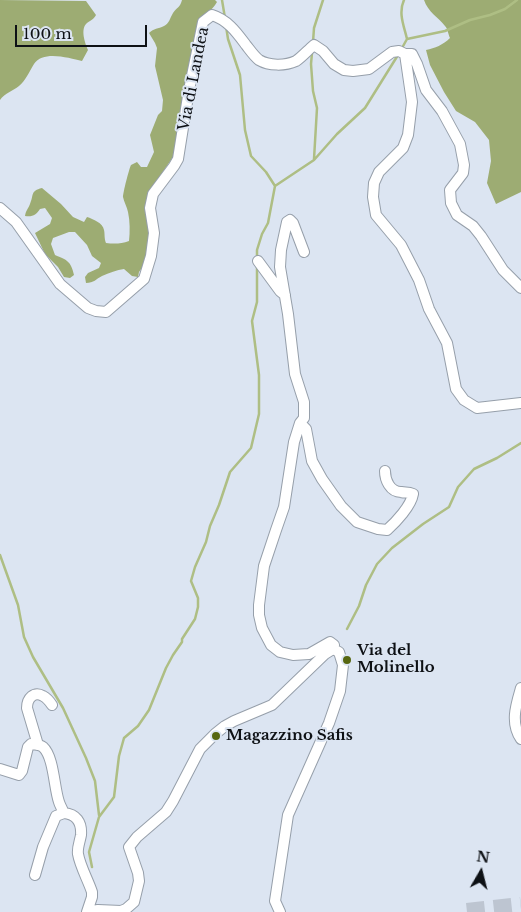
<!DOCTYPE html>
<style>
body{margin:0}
#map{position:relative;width:521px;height:912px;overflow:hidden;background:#dce5f2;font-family:"Libre Baskerville",serif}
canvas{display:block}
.north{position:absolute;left:456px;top:847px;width:50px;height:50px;-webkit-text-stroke:4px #dce5f2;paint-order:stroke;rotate:8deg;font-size:14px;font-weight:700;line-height:20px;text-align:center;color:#0e1115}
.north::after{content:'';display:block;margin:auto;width:18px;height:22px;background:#0e1115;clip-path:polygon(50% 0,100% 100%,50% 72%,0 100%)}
.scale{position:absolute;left:15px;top:25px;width:132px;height:22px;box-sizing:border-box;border:2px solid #0e1115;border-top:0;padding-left:6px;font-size:15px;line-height:18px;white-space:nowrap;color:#0e1115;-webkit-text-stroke:4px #dce5f2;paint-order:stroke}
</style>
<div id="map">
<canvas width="521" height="912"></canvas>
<div class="north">N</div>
<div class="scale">100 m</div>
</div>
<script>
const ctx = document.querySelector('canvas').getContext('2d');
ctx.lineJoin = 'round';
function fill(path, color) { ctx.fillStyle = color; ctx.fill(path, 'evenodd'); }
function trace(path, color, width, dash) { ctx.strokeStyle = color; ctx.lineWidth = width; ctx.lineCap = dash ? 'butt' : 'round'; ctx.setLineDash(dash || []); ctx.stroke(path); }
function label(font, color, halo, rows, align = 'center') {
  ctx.font = font + ' "Libre Baskerville",serif'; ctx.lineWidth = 4; ctx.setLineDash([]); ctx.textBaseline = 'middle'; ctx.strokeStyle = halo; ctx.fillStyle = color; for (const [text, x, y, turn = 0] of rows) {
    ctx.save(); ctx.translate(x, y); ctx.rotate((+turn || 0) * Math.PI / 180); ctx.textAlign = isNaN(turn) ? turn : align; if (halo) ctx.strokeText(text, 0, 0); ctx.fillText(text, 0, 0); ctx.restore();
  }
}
fill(new Path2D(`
 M0,0l86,1 10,14c-3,5 -5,5 -9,8 -7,6 -2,20 1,27l-6,11c-13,-3 -39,-11 -48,3 -5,8 -8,16 -15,22 -6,5 -14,7 -19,14z
 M182,0h33l2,2c-5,9 -15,14 -20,23l-24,132 -24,35 1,41 -4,29 -7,10 -1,5 -6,-1 -8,-7c-7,1 -15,4 -22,7 -6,3 -8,7 -16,7l-1,-6 3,-4 11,-5 2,-5 -9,-7 -5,-11 -12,-13h-6l-16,6 -2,6 4,11c12,5 16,6 19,20l-4,3 -6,-1 -6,-10 -13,-13 -10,-21 15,-9 2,-6 -7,-10 -5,1c-4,6 -7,8 -15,7 1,-6 3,-7 5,-12 4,-9 0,-13 12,-16l19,16 12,13 11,5 3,-5c6,2 16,6 17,13 1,4 0,8 2,13 8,1 15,1 23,-2 1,-9 1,-20 -1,-29 -1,-5 -4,-10 -5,-15 0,-4 6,-28 8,-32l6,-3 4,5h6l7,-15 -4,-17 8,-20 4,-4 1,-11 -8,-34 2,-18 -2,-5 -6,-10c5,-5 9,-4 15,-7 5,-2 6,-8 9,-13 4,-6 7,-5 9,-13z
 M424,0h97v192l-25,12 -9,-21 4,-22 -2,-21 -14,-18 -19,-11 -12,-19 -14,-27 -4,-15c9,-2 17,-5 24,-12 -2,-4 -2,-9 -5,-12 -7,-9 -17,-14 -21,-26z`), '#9dac73');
trace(new Path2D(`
 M222,0l3,18
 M404,0c-6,13 0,26 3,39
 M226,26l2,13 12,36 5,55 6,26 15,16 9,14
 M313,42l1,-14 9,-28
 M402,48l5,-9 38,-8 25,-11 20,-5 15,-6 12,-9
 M312,53l-1,11 2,27 4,17 -3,51
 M257,259v-9l5,-16 6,-11 7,-37 39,-26 23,-26 28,-26 33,-53
 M0,555l18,50 6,32 9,20 30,51 23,50 9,23 4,34
 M347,629l12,-23 7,-21 11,-21 15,-16 31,-24 26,-17 9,-20 16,-18 23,-11 24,-15
 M92,867l-3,-15 10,-35 15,-20 5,-41 5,-18 14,-12 11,-16 17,-42 7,-13 9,-13v-3l13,-20 3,-12v-9l-7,-17 4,-14 11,-25 4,-16 9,-21 11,-33 21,-24 8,-34v-39l-7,-54 5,-19v-35`), '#aebe84', 2.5);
trace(new Path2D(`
 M467,912l54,-6`), '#bdc5d1', 18, [18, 9]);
const minor = new Path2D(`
 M405,54h7l5,10 9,26 16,21 18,33 4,21 -1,8 -13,17 1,13 6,12 16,11 8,10 22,34 18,18
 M0,208l16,14 44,62 28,24 8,3 10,1 38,-33 7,-23 3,-23 -4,-25 3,-14 21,-28 4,-7 11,-69 14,-68 9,-7c16,5 25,18 34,30 4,5 8,11 13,15 10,6 26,6 37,1 6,-4 12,-11 18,-16l9,6 11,13 10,6 9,1 16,-2 23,-17 7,-1 6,3 7,48 -4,33 -5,13 -24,24 -5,11 -1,14 3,18 25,30 18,35 10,29 18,34 9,46 8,11 13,8 44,-5
 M304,252l-11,-29 -3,-3 -3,2 -6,28 -1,17 8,47 7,60 9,28v16l-4,5 -6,19 -10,65 -8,23 -12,36 -5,39v10l3,13 9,17 9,7 13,3 16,-1 21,-12 4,3 -1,4
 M258,261l22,30 5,4
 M300,423l6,6 6,32 10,18 19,27 16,16 21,7 9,1c9,-8 24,-24 26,-36 -5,-2 -7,-1 -12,-2 -11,0 -16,-12 -16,-21
 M521,688c-5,17 -11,35 0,51
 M38,745l-11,-37c0,-10 7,-17 16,-12 4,2 7,6 9,9
 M0,769l19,6 3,-4 6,-24 3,-3c4,1 8,0 12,3 11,10 11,41 16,55 1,3 3,7 5,11
 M35,875l8,-28 13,-31 8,-3c12,1 18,9 17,22 -1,6 -4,13 -3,19 2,12 10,26 14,38v5l-5,15
 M88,912l10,-2 23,1 5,-2 8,-7 5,-21 -1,-8 -9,-26 8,-10 29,-25 7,-11 27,-52 15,-15 10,-8 9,-5 38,-16 53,-51 8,-5
 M280,912l-5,-11 13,-86 41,-92 11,-32 3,-26 -4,-13 -6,-3`);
trace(minor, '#969faa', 12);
trace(minor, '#fff', 10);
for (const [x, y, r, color] of [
 [347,660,5,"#576711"],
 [216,736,5,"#576711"]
]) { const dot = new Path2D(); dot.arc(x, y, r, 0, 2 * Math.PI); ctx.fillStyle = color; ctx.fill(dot); trace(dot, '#dce5f2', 2); }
label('15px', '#0e1115', '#dce5f2', [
 ["Via di Landea",194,79,-79]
]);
label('bold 15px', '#0e1115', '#dce5f2', [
 ["Via del",357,651],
 ["Molinello",357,668],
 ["Magazzino Safis",226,736]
], 'left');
</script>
